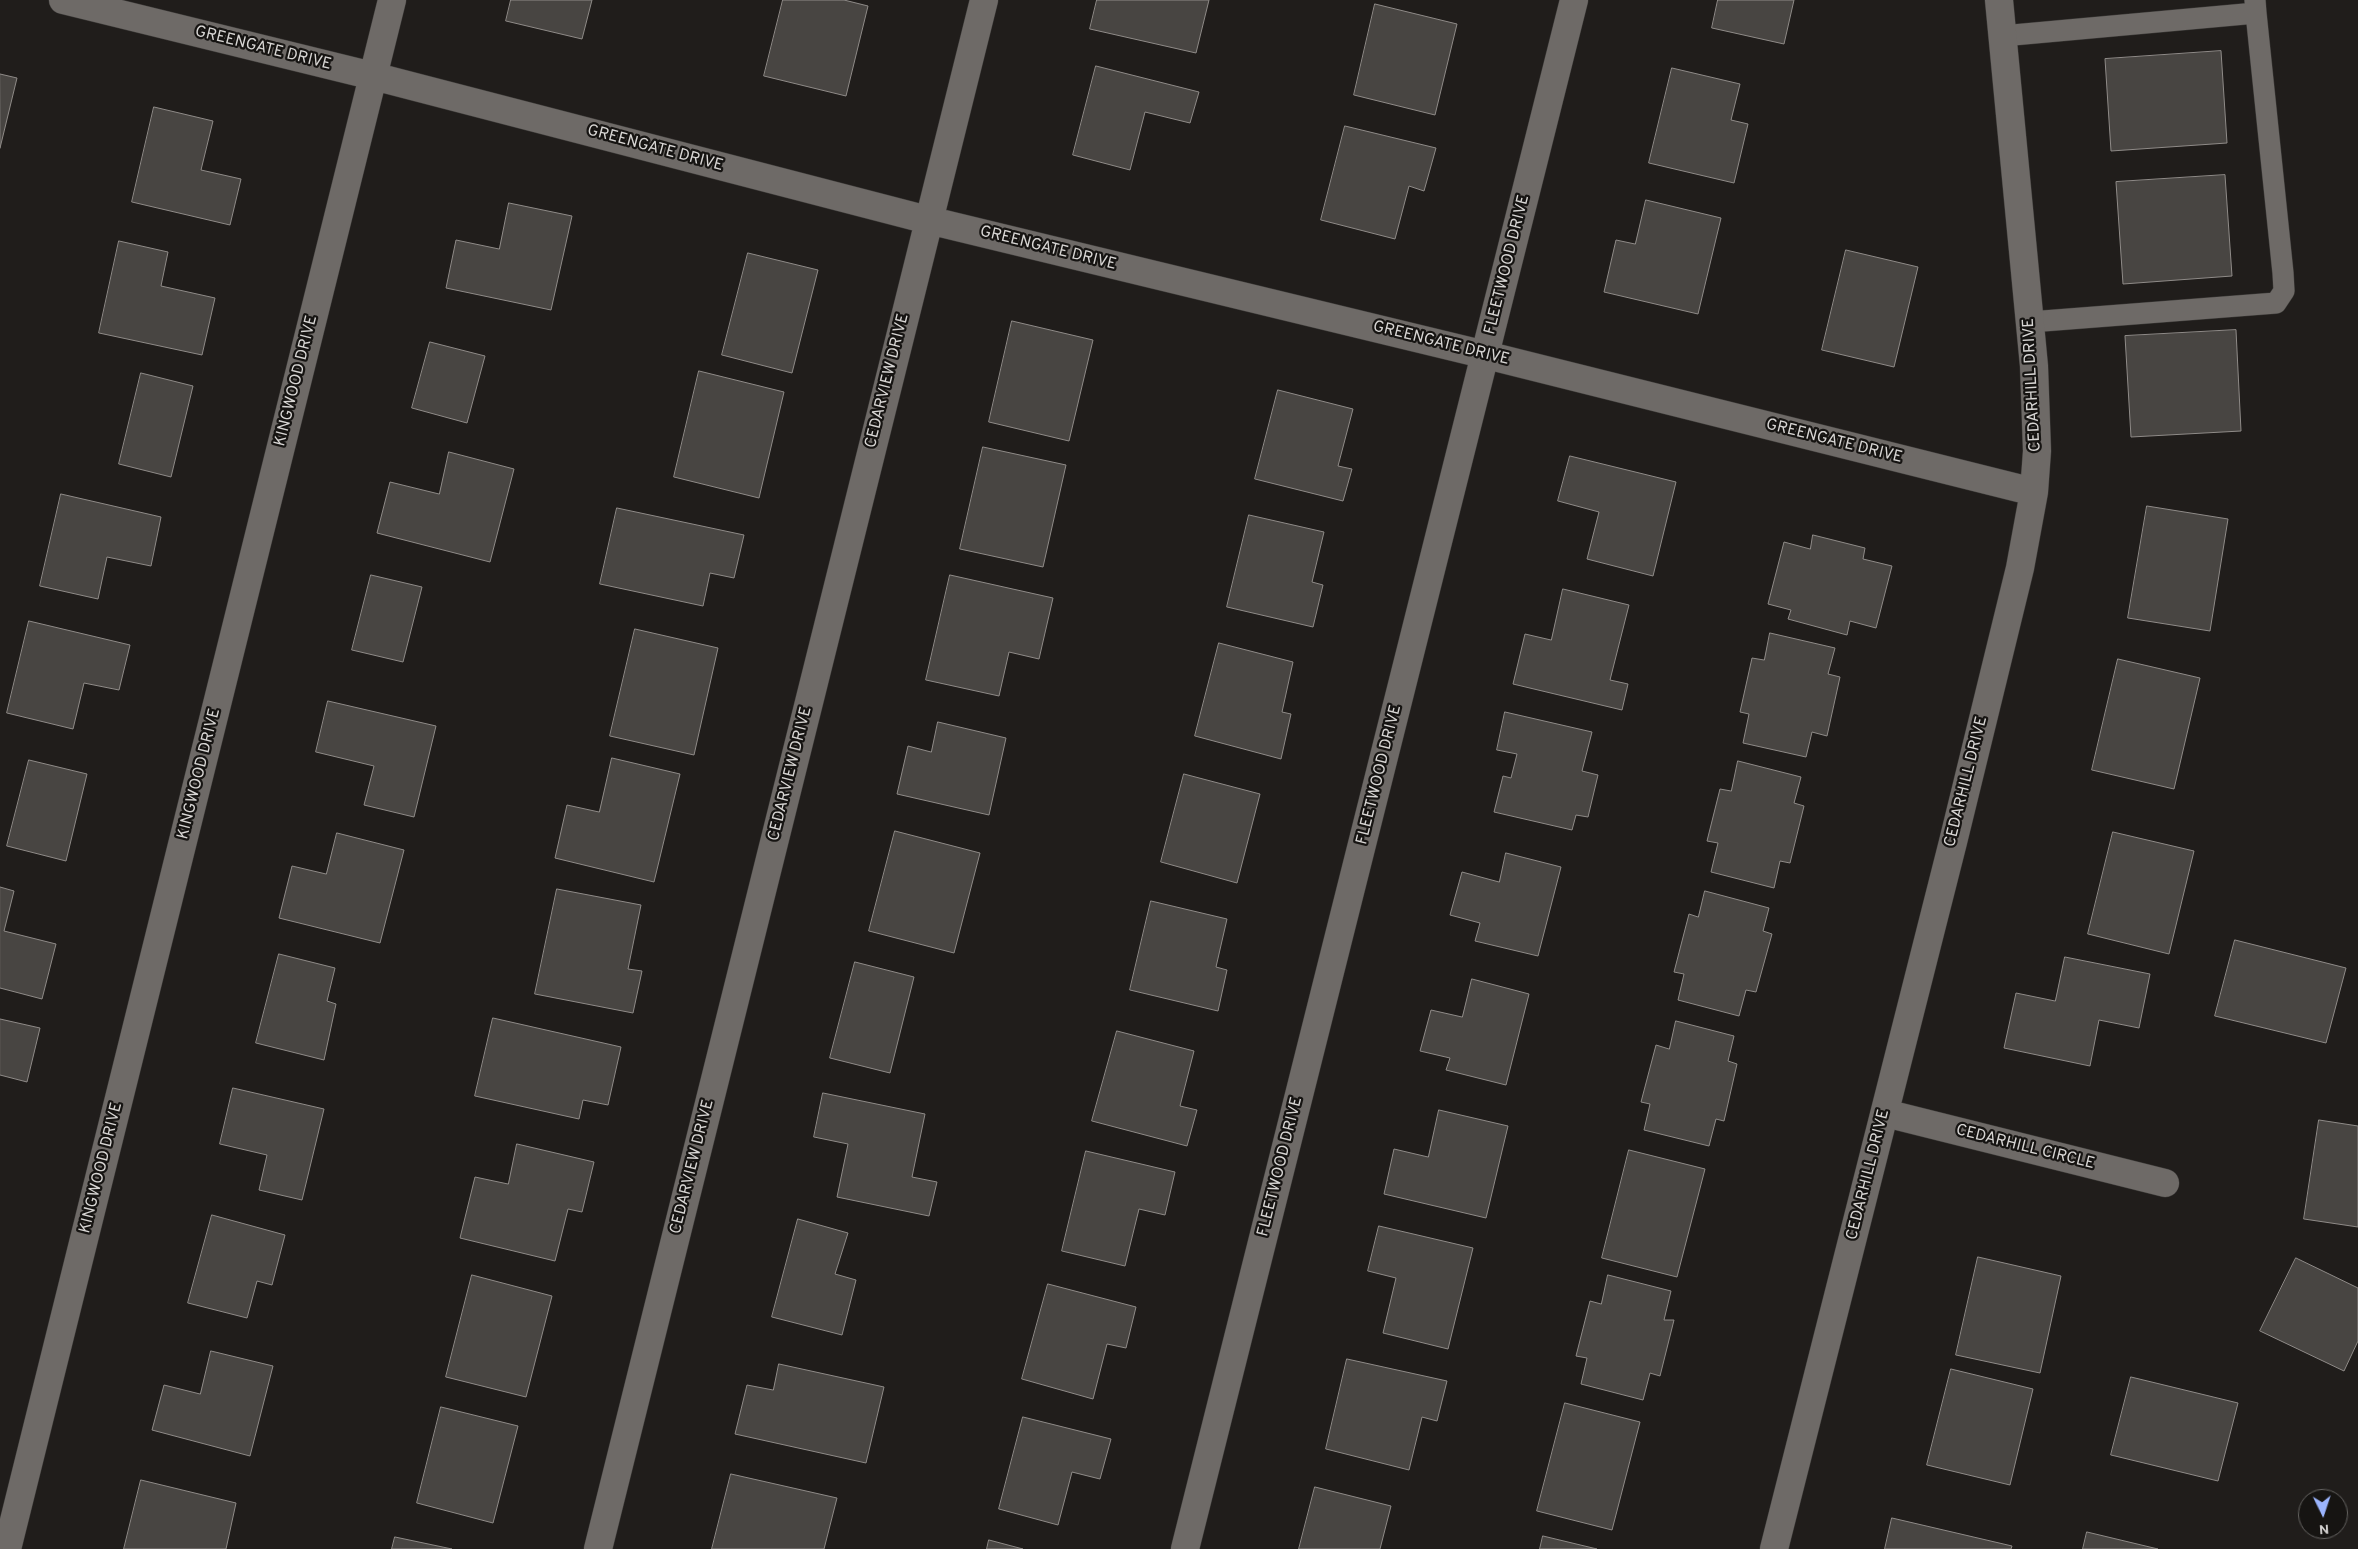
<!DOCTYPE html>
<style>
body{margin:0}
#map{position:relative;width:2358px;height:1549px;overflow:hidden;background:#201d1b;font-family:Overpass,sans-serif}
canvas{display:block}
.north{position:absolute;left:2298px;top:1489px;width:50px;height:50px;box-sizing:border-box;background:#161412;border:1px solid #646260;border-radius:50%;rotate:176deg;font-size:14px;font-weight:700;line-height:20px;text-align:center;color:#d8d6d4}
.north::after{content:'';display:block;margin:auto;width:18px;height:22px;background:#9bb4fd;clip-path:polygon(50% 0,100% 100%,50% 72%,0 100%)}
</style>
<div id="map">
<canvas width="2358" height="1549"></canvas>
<div class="north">N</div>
</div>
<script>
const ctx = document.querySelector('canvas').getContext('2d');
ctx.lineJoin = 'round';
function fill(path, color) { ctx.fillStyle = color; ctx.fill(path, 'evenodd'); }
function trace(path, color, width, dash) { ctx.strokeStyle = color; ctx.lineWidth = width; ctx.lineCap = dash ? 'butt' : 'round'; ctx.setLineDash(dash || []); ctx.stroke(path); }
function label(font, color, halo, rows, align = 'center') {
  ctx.font = font + ' Overpass,sans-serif'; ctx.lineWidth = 4.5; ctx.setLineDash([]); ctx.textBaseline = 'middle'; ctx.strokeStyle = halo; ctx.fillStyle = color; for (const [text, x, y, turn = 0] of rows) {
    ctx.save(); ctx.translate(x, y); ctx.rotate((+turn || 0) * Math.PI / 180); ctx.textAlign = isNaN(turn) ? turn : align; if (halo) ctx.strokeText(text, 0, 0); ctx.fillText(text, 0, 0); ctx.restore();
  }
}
const building = new Path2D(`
 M511,0h81l-10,39 -76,-18z
 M783,0h61l24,6 -22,90 -82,-20z
 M1097,0h112l-13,53 -106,-24z
 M1718,0h76l-10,44 -72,-16z
 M1375,4l82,20 -22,91 -81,-20z
 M2221,51l6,92 -116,8 -6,-92z
 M1096,66l103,26 -9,31 -45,-11 -15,58 -57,-15z
 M1672,68l68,16 -9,36 17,4 -14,59 -85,-20z
 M0,74l17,4 -17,70z
 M154,107l59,14 -12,49 40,9 -11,46 -98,-23z
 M1345,126l91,22 -12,43 -15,-5 -14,53 -74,-19z
 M2225,175l7,101 -109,8 -7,-102z
 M1646,200l75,18 -23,96 -94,-22 12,-52 19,4z
 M509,203l63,13 -21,94 -105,-22 10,-48 43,9z
 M119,241l49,11 -7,34 54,12 -13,57 -103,-22z
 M1846,250l72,17 -24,100 -72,-17z
 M748,253l70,17 -26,103 -70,-18z
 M1012,321l81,19 -24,101 -80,-19z
 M2236,330l5,101 -110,6 -6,-101z
 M430,342l55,14 -18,67 -55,-15z
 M699,371l85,21 -25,106 -85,-21z
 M141,373l52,13 -22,91 -52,-13z
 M1278,390l75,19 -15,57 14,3 -9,32 -88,-22z
 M983,447l83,18 -23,102 -83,-18z
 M449,452l65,17 -24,93 -113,-29 13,-51 49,12z
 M1570,456l106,26 -23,94 -66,-17 12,-47 -41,-11z
 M61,494l100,23 -10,49 -44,-9 -9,42 -58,-13z
 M2147,506l81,13 -18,112 -82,-13z
 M617,508l127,27 -10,43 -24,-5 -7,33 -103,-22z
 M1249,515l75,17 -12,50 11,3 -10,42 -86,-20z
 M1813,535l52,13 -2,11 29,7 -16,62 -26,-7 -3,14 -59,-16 3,-9 -23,-6 16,-62 26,7z
 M371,575l51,12 -19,75 -51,-12z
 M950,575l103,23 -14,61 -30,-7 -10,44 -73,-16z
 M1563,589l66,16 -19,75 18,4 -6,26 -109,-26 12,-50 26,6z
 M29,621l101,24 -11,45 -35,-7 -11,46 -66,-16z
 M635,629l83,19 -24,107 -84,-19z
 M1770,633l65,15 -7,26 12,3 -13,59 -15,-4 -6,25 -63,-14 6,-29 -9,-2 12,-54 12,2z
 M1219,643l74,19 -11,50 9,2 -10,45 -86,-23z
 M2118,659l82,19 -26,111 -82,-19z
 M328,701l108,25 -22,91 -50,-12 10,-39 -58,-14z
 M1505,712l87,20 -10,39 16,4 -10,42 -12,-2 -4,15 -78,-18 9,-36 8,2 6,-24 -20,-4z
 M938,722l68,16 -17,77 -92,-21 11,-48 23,6z
 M612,758l68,16 -26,108 -99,-24 12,-53 32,7z
 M29,760l58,14 -21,87 -59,-15z
 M1738,761l63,16 -7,26 10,3 -14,57 -10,-2 -6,27 -63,-16 7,-29 -11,-2 13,-52 11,2z
 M1184,774l76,20 -23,89 -76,-21z
 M895,831l85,22 -26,100 -85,-22z
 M2113,832l81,19 -25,103 -81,-20z
 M337,833l67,17 -24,93 -101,-25 13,-52 34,8z
 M1506,853l55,14 -23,89 -63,-15 5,-18 -30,-8 12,-43 37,10z
 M0,887l14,4 -10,40 52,13 -14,55 -42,-11z
 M557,889l84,16 -13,64 14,2 -9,42 -98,-19z
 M1705,891l64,17 -6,23 9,3 -16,58 -10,-2 -7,26 -61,-16 6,-26 -10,-2 15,-58 9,3z
 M1151,901l76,18 -11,48 11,3 -9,41 -88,-21z
 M2235,940l111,28 -20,75 -111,-27z
 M279,954l56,14 -8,33 9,3 -12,56 -68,-17z
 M2065,957l85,17 -11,54 -40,-8 -9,46 -86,-18 12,-55 39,8z
 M855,962l59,15 -24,96 -60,-15z
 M1472,979l57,15 -23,91 -60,-15 4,-12 -30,-7 11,-41 31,7z
 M493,1018l128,29 -13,58 -25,-5 -4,19 -104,-23z
 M0,1019l40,9 -13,54 -27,-7z
 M1676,1021l58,15 -6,25 9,3 -13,57 -8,-2 -7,27 -65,-16 6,-26 -9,-2 15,-57 13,4z
 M1117,1031l77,20 -14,55 17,4 -10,36 -95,-25z
 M233,1088l91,21 -22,91 -43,-10 8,-35 -47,-11z
 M823,1093l102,21 -13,63 25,5 -8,34 -92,-19 11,-53 -34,-7z
 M1439,1110l69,16 -22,92 -102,-24 10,-45 34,8z
 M2319,1120l39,6v101l-54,-8z
 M517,1144l77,18 -12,50 -14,-3 -13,52 -95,-23 15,-61 33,7z
 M1629,1150l76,19 -28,108 -75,-19z
 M1086,1151l89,21 -10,43 -26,-6 -14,57 -63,-15z
 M212,1215l73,20 -13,50 -15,-4 -10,37 -59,-15z
 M798,1219l50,14 -13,41 21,6 -14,55 -70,-18z
 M1379,1226l94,22 -25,101 -65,-16 13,-55 -28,-7z
 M1978,1257l83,19 -21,97 -84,-18z
 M2296,1258l62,30v53l-14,30 -84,-40z
 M472,1275l80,21 -26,101 -80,-20z
 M1608,1275l63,16 -7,29h10l-14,56 -10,-3 -7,27 -62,-16 6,-26 -11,-2 14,-55 11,3z
 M1048,1284l88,23 -10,41 -19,-4 -14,55 -71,-20z
 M211,1351l62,15 -23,90 -98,-26 12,-45 36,9z
 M1347,1359l100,22 -10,40 -15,-4 -13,53 -83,-21z
 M779,1364l105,23 -18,76 -131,-29 12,-49 26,5z
 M1951,1369l82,20 -23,96 -83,-20z
 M2131,1377l107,26 -20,78 -107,-26z
 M1565,1403l75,19 -28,108 -75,-19z
 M441,1407l77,19 -25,97 -76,-20z
 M1023,1417l88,22 -11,40 -28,-7 -14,53 -59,-16z
 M731,1474l106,24 -13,51h-112z
 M141,1480l95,23 -10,46h-102z
 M1315,1487l76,19 -11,43h-81z
 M1892,1518l120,28 -1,3h-126z
 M2087,1532l71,17h-75z
 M1543,1536l54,13h-57z
 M395,1537l57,12h-60z
 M989,1540l34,9h-36z`);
fill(building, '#484542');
trace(building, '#8f8b88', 1);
const service = new Path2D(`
 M2002,36l254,-23 -1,-13
 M2030,322l246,-19 8,-12 -1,-18 -27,-260`);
const minor = new Path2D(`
 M63,0l310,76 555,144 558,135 548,137
 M1885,1113l280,70
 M7,1549l385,-1549
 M598,1549l386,-1549
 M1185,1549l389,-1549
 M1774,1549l179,-707 67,-274 14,-76 3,-41 -3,-85 -35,-366`);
trace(service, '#3b3937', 22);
trace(minor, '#3b3937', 29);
trace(service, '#6e6a67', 21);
trace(minor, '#6e6a67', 28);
label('16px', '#d8d6d4', '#161412', [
 ["GREENGATE DRIVE",263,49,14],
 ["GREENGATE DRIVE",655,149,15],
 ["GREENGATE DRIVE",1048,249,14],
 ["FLEETWOOD DRIVE",1508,265,-76],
 ["GREENGATE DRIVE",1441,344,14],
 ["KINGWOOD DRIVE",297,381,-76],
 ["CEDARVIEW DRIVE",888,381,-76],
 ["CEDARHILL DRIVE",2033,385,-93],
 ["GREENGATE DRIVE",1834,442,14],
 ["KINGWOOD DRIVE",200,774,-76],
 ["CEDARVIEW DRIVE",791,774,-76],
 ["FLEETWOOD DRIVE",1380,775,-76],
 ["CEDARHILL DRIVE",1967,782,-76],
 ["CEDARHILL CIRCLE",2025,1148,14],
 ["CEDARVIEW DRIVE",693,1167,-76],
 ["FLEETWOOD DRIVE",1281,1167,-76],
 ["KINGWOOD DRIVE",102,1168,-76],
 ["CEDARHILL DRIVE",1869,1175,-76]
]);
</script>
